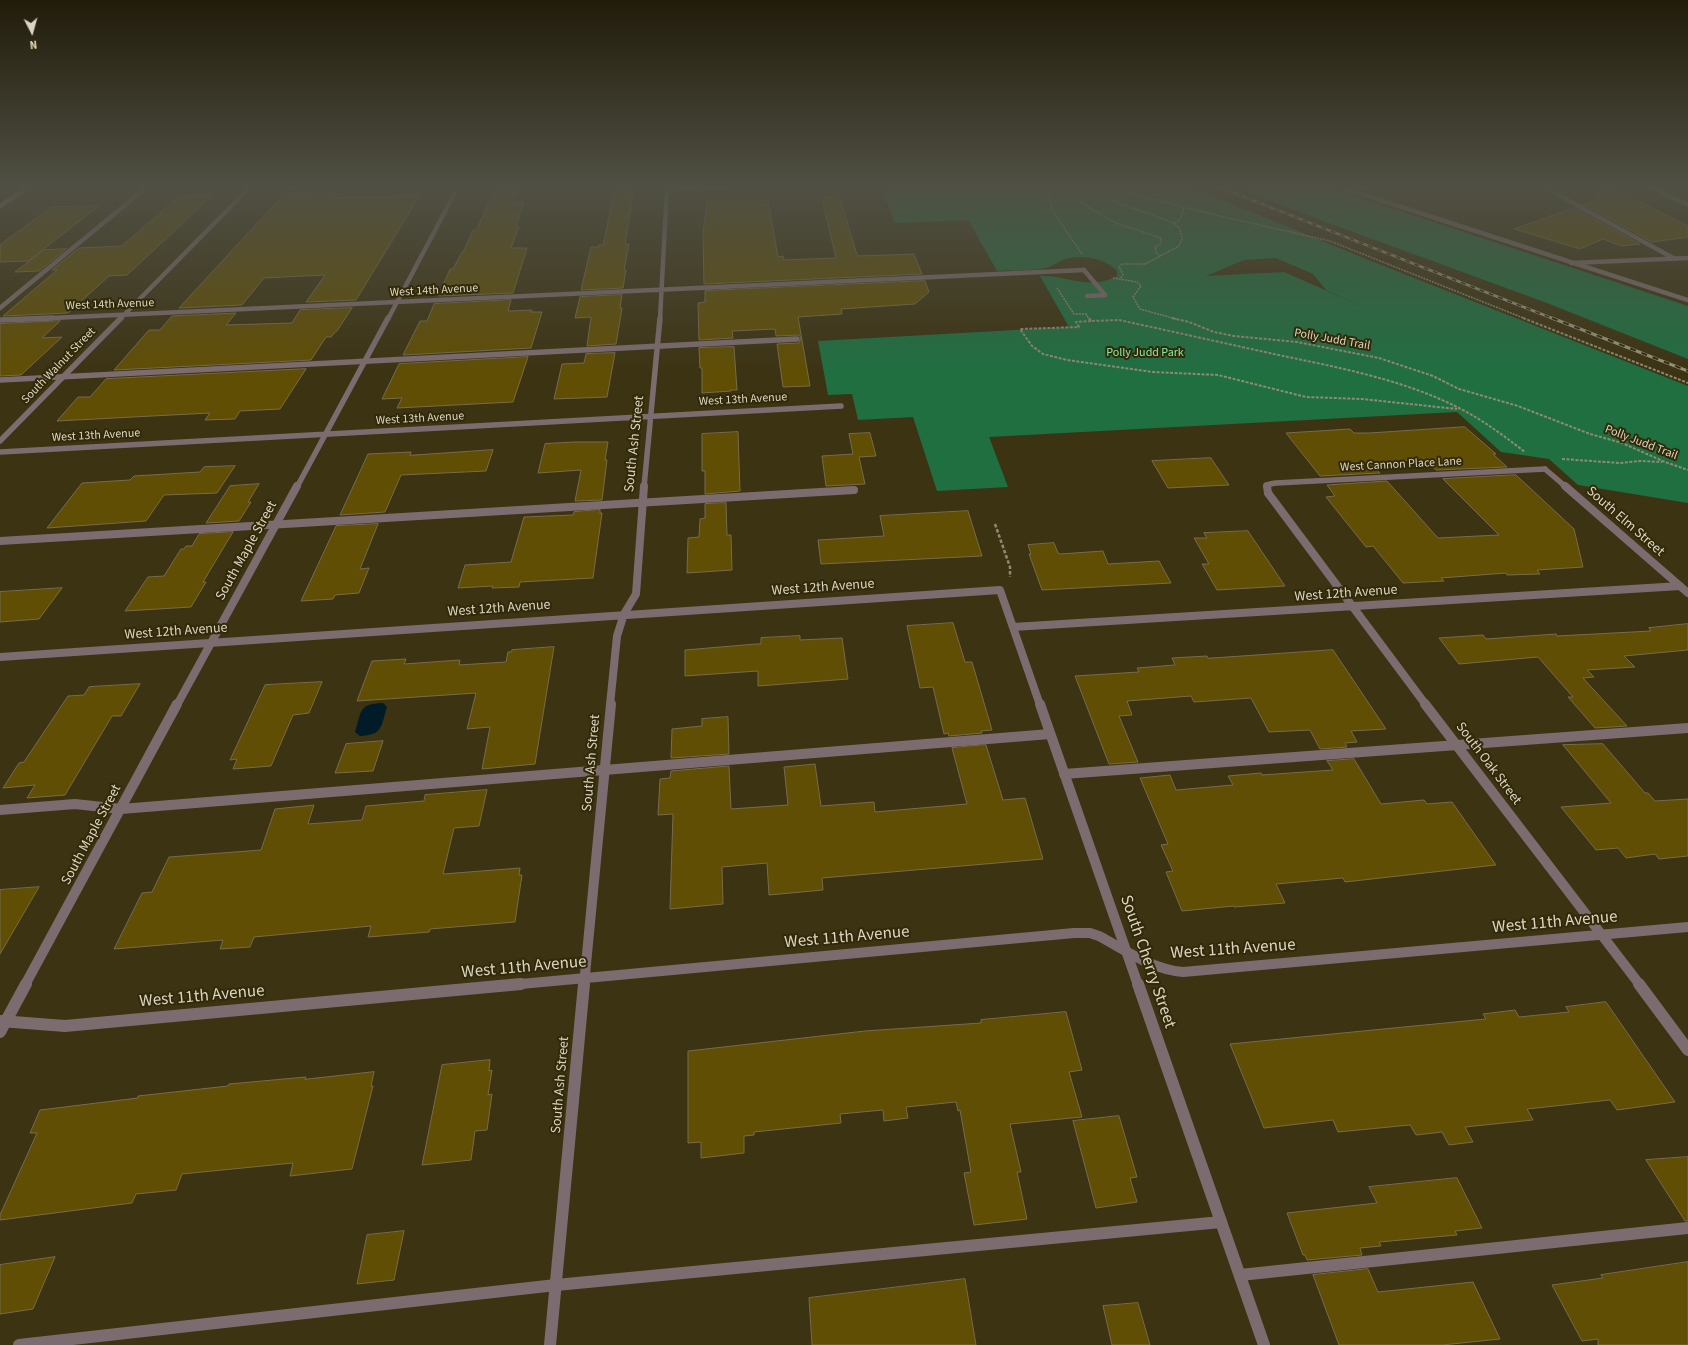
<!DOCTYPE html>
<style>
body{margin:0}
#map{position:relative;width:1688px;height:1345px;overflow:hidden;background:#3c3313;font-family:"Source Sans 3",sans-serif}
canvas{display:block}
.north{position:absolute;left:12px;top:12px;width:40px;height:40px;-webkit-text-stroke:3px #322908;paint-order:stroke;rotate:174deg;font-size:11px;font-weight:700;line-height:16px;text-align:center;color:#dad5c3}
.north::after{content:'';display:block;margin:auto;width:14px;height:18px;background:#dad5c3;clip-path:polygon(50% 0,100% 100%,50% 72%,0 100%)}
</style>
<div id="map">
<canvas width="1688" height="1345"></canvas>
<div class="north">N</div>
</div>
<script>
const ctx = document.querySelector('canvas').getContext('2d');
ctx.lineJoin = 'round';
function fill(path, color) { ctx.fillStyle = color; ctx.fill(path, 'evenodd'); }
function trace(path, color, width, dash) { ctx.strokeStyle = color; ctx.lineWidth = width; ctx.lineCap = dash ? 'butt' : 'round'; ctx.setLineDash(dash || []); ctx.stroke(path); }
function label(font, color, halo, rows, align = 'center') {
  ctx.font = font + ' "Source Sans 3",sans-serif'; ctx.lineWidth = 4; ctx.setLineDash([]); ctx.textBaseline = 'middle'; ctx.strokeStyle = halo; ctx.fillStyle = color; for (const [text, x, y, turn = 0] of rows) {
    ctx.save(); ctx.translate(x, y); ctx.rotate((+turn || 0) * Math.PI / 180); ctx.textAlign = isNaN(turn) ? turn : align; if (halo) ctx.strokeText(text, 0, 0); ctx.fillText(text, 0, 0); ctx.restore();
  }
}
fill(new Path2D(`
 M881,187h310l180,74 317,125v117l-110,-18 -29,-26 -48,-7 -44,-40 -468,25 19,50 -71,4 -24,-74 -55,3 -6,-26 -24,1 -10,-54 251,-14 -29,-51c29,-1 48,15 77,0v-5c-11,-12 -32,-16 -48,-13 -9,2 -15,8 -23,10 -16,3 -33,2 -49,3l-29,-51 -73,3zM1276,258l37,16 13,16 42,19 -84,-37 -78,4 38,-16z
 M1236,187h92l360,119v53l-141,-56 -232,-85z`), '#1f6f41');
fill(new Path2D(`
 M383,703l4,4c-6,19 -4,28 -27,29l-5,-4c7,-21 3,-28 28,-29z`), '#021b29');
const building = new Path2D(`
 M496,187h22l-7,16 13,-1 -8,24h3l-8,22h16l-14,45 -75,3 12,-27h3l9,-17h1l10,-22h3z
 M615,187h19l-9,57h4l-5,26h2l-3,18 -42,2 10,-43h8v-2h4z
 M1597,189h18l73,37v11l-36,5 -69,-38 16,-6z
 M339,191l-5,7 86,-3 -64,105 -50,2 19,-27 -61,3 -22,27 -63,3 106,-115z
 M213,195l-86,80 -18,1 -41,37 -65,3 54,-46h-5l27,-22 43,-2 57,-50z
 M839,195l18,60 2,1 55,-2 8,20 -218,10 -1,-49 4,-35h61l10,57 5,-1 1,4 52,-2 -14,-59z
 M99,206l-71,55 -28,1v-17l51,-38z
 M1574,208l66,36 -19,2 -18,-7 -23,10 -65,-20z
 M66,249l-27,22 -24,1 29,-22z
 M925,281l4,11 -14,12 -74,5 1,5 -44,3 12,69 -27,1 -6,-43 22,-1 2,-5 -2,-3 -23,1 -1,-7 -43,2 1,7 -34,2 -1,-37 7,-1v-11z
 M622,295l-2,13h2l-6,36 -29,2 4,-29 -16,1 5,-21z
 M511,300l-3,11 24,-1 -1,2h11l-11,36 -128,7 17,-34h7l7,-17z
 M352,308l-15,23 -2,1 -4,5h-5l-15,23 -197,10 35,-40h11l12,-14 64,-3 -10,12 66,-2 8,-13z
 M60,321l-18,17 20,-1 -41,38 -21,1v-52z
 M734,347l3,43h-6v1l-29,2v-25h-2l-1,-20z
 M615,353l-8,44 -53,2 8,-35 22,-1 2,-9z
 M528,357l-15,45 -116,6 5,-10 -20,1 17,-35z
 M306,369l-26,40 -40,2 -5,8 -30,1 5,-7 -153,8 21,-24h12l16,-18z
 M1465,427l31,27h-3l14,13 -71,3 -12,-11 -54,4 10,10 -60,3 -34,-43 64,-4 4,4h15z
 M738,432l2,59 -35,3v-23h-3v-37z
 M870,433l6,23 -17,1 6,27 -39,2 -4,-30 31,-2 -4,-20z
 M574,442h34l-3,18h2l-5,40 -27,1 6,-31 -43,3 7,-29z
 M493,450l-7,21 -85,4 -16,37 -45,3 28,-61 43,-2 -1,3z
 M1211,458l18,27 -61,3 -16,-27z
 M235,466l-18,27 -53,2 -18,26 -99,7 35,-45 48,-3 4,-4 66,-4 4,-5z
 M1516,475l58,54 9,38 -46,3 3,4 -33,1 -1,-2 -65,5 3,3 -41,2 -30,-37 -7,1 -40,-50 9,-1 -8,-11 60,-4 51,57 61,-3 -56,-56z
 M259,484l-11,18h3l-12,19 -33,2 24,-37z
 M726,503l1,32h4l1,35 -45,3 1,-35 11,-1 1,-18 5,-1v-14z
 M600,510v3h2l-9,65 -73,4 -1,5 -27,1 1,-2 -35,2 7,-23 46,-3 13,-45 49,-2 1,-3z
 M968,511l14,45 -161,8 -3,-24 66,-4 -4,-20z
 M378,524l-18,45 9,-1 -10,25 -24,2 -2,4 -32,2 35,-75z
 M1248,531l37,55 -68,4 -15,-26h7l-15,-26h13l-3,-5z
 M233,532l-30,50h3l-15,25 -66,4 23,-34 16,-1 17,-27h3l2,-3h6l7,-12z
 M1054,543l4,10 2,1 43,-3 5,13 51,-3 12,22 -129,7 -13,-36h2l-3,-9z
 M62,588l-23,31 -39,3v-30z
 M953,623l12,39h7l20,68 -11,1 1,2 -33,3 -1,-3 -4,1 -11,-47 -13,1 -13,-62z
 M1688,624v26l-64,6 11,11 -48,3 7,7 -11,1 44,48 -32,2 -27,-31h5l-35,-40 -79,7 -20,-26 44,-3 3,4 70,-5 1,2 94,-5 -2,-3z
 M800,636v4l42,-2 6,41 -90,7v-15l-73,5v-26l71,-6h5v-6z
 M554,647l-19,117 -53,5 8,-42 -23,2 9,-36 -119,8 15,-40 34,-2 -2,5 56,-4 -1,5 47,-3 2,-10h3l1,-2z
 M1333,650l53,79 -35,2 6,11 -12,1 2,4 -27,2 -10,-19 -41,2 -18,-34 -57,4 -3,-6 -64,5 5,14 -13,1 19,46 -29,2 -34,-88 64,-4 -2,-4 38,-3 -3,-7 35,-2 1,2z
 M322,682l-13,31 -16,2 -22,51 -38,3 4,-10 -7,1 35,-75z
 M140,684l-19,32h-9l-47,79 -38,3 8,-13 -32,3 16,-25 5,-1 44,-66 16,-1 5,-8z
 M728,717l1,37 -58,4 1,-29 30,-3v-7z
 M383,741l-10,30 -38,2 11,-29z
 M1603,744l42,49h3l7,8 33,-2v57l-29,3 -4,-5 -29,4 -8,-10 -22,2 -35,-43 50,-4 -48,-58z
 M986,745l17,55 22,-2 18,61 -221,19 1,12 -54,5 -2,-32 -45,4 1,37 -53,5 3,-95 -15,1 2,-36 10,-1 1,-7 58,-5 2,43 57,-4 -4,-38 31,-3 6,42 53,-4 1,10 92,-8 -15,-56z
 M1354,759l27,45 43,-4 3,4 25,-2 44,63 -151,17 -2,-4 -67,6 9,19 -51,4v-1l-52,5 -16,-39 7,-1 -12,-26 7,-1 -28,-66 30,-3 6,15 57,-5 -5,-9 33,-3 1,2 71,-5 -6,-9z
 M487,790l-8,36 -25,2 -11,46 77,-6 -1,7h3l-7,47 -85,7 -1,3 -61,5 3,-11 -117,11 -4,10 -30,2 3,-9 -109,9 28,-56 10,-1 17,-35 92,-7 14,-41 39,-4 -6,19 54,-4 4,-14 58,-5 1,-6z
 M39,887l-39,67v-64z
 M1606,1002l69,100 -58,8 -7,-10 -83,9 6,11 -68,7 8,15 -24,3 -7,-13 -26,3 -6,-10 -72,7 -5,-12 -69,8 -34,-84 256,-25 -3,-5 32,-4 4,7 50,-5 -3,-5z
 M1066,1012l16,58 -13,2 13,45 -72,7 11,48h-4l10,47 -53,6 -10,-52 7,-1 -11,-62 -2,1 -2,-9 -50,5 2,11 -24,3 -1,-11 -43,4 1,9 -87,9v3l-10,1v17l-43,5v-16l-13,1v-92l177,-20 116,-8v-3z
 M490,1060l-1,11 3,-1 -4,25 4,-1 -5,36 -12,1 -4,29 -49,5 20,-100z
 M374,1072l-3,14h2l-21,83 -62,7 3,-13 -111,11 -6,16 -40,4 -4,9 -132,17v-5l37,-82h-7l10,-23 98,-12v-2l90,-10 1,-2 77,-7 -1,2z
 M1119,1116l18,61 -7,1 7,24 -41,6 -23,-87z
 M1688,1157v64h-3l-39,-61z
 M1457,1178l25,50 -27,3 2,4 -78,7 2,4 -21,2 2,7 -55,5 -2,-5h-2l-16,-42 90,-10 -8,-16z
 M404,1231l-10,49 -37,4 10,-49z
 M55,1257l-22,52 -33,5v-49z
 M1688,1262v83h-90v-6l-16,2 -30,-56 51,-7 -2,-3z
 M1368,1269l10,23 95,-10 27,57 -58,6h-103l-26,-70z
 M965,1279l11,66h-164l-3,-47z
 M1138,1303l12,42h-38l-9,-39z`);
fill(building, '#604e04');
trace(building, '#766c4c', 1);
trace(new Path2D(`
 M1049,187l-2,5 7,21 28,41
 M1058,187l18,13 40,23 45,15v5l-6,4 1,6 5,3
 M1091,187l-4,3 3,3 84,30 6,6 2,10 -3,7 -34,18h-23l-3,3 4,7 -3,6
 M1104,187l116,29 110,25 196,78
 M1174,223l5,-2 5,-11 -3,-3
 M1113,278l24,4 4,4 -8,11 7,12 36,10
 M1057,288l17,26h12l3,5`), '#918a71', 1.5, [2, 1]);
trace(new Path2D(`
 M1089,318l2,3 28,-1c56,12 113,25 169,37 58,12 118,24 171,51 24,12 45,28 66,44
 M1172,318l17,4 25,10 20,4 63,6 82,16 54,18 26,13 59,17 72,28 32,9 43,19 23,8
 M1523,318l165,65
 M1091,321l-15,1 3,5 -59,2 12,17 11,8 24,6 86,12 65,3 88,22 56,2 95,10
 M1562,459l58,4 20,-2 22,1`), '#918a71', 2, [3, 1.5]);
trace(new Path2D(`
 M995,524l15,43v10`), '#918a71', 2.5, [3.5, 2]);
trace(new Path2D(`
 M1544,187l131,72
 M1084,270l21,25 -18,1
 M0,308l147,-121`), '#7d6c6f', 4.5);
trace(new Path2D(`
 M0,380l797,-41
 M1266,487l4,-3 6,-1 269,-14`), '#7d6c6f', 5.5);
trace(new Path2D(`
 M1267,486l1,7
 M0,541l854,-51`), '#7d6c6f', 8);
trace(new Path2D(`
 M1064,774l624,-46
 M0,810l75,-6 46,5 929,-75`), '#7d6c6f', 10);
trace(new Path2D(`
 M1240,1275l448,-47
 M19,1345l537,-60 665,-63`), '#7d6c6f', 12);
trace(new Path2D(`
 M1650,187l38,18
 M1344,188l38,-1
 M667,189l72,-2
 M1571,263l117,-5
 M30,319l1054,-49
 M120,319l130,-132
 M388,319l70,-132
 M660,319l7,-132`), '#7d6c6f', 4.5);
trace(new Path2D(`
 M0,320l52,-2
 M0,441l121,-123
 M0,452l841,-46
 M1545,469l21,18
 M297,487l91,-169
 M644,487l16,-169`), '#7d6c6f', 5.5);
trace(new Path2D(`
 M1565,486l123,107
 M1268,493l158,212
 M1013,627l667,-41
 M0,657l1000,-67 40,115
 M177,705l120,-219
 M610,705l7,-69 7,-22 12,-20 8,-108`), '#7d6c6f', 8);
trace(new Path2D(`
 M1040,704l98,281
 M1425,704l215,281
 M25,985l152,-281
 M510,985l564,-52h16l9,3c28,15 52,33 84,36l505,-45
 M584,985l27,-281`), '#7d6c6f', 10);
trace(new Path2D(`
 M1138,984l126,361
 M1639,984l49,66
 M0,1021l65,5 456,-42
 M0,1032l26,-48
 M550,1345l34,-361`), '#7d6c6f', 12);
trace(new Path2D(`
 M1340,187l348,113`), '#7d6c6f', 4.5);
trace(new Path2D(`
 M0,206l29,-19`), '#a68b8f', 4.5);
const railFar1 = new Path2D(`
 M1219,187l335,132`);
const rail = new Path2D(`
 M1552,318l136,53`);
trace(railFar1, '#99937b', 2.5);
trace(rail, '#99937b', 3);
trace(railFar1, '#322908', 1.5, [5]);
trace(rail, '#322908', 2, [6]);
const sky = ctx.createLinearGradient(0, 0, 0, 375);
sky.addColorStop(0, '#211c0a');
sky.addColorStop(0.5, '#505044');
sky.addColorStop(1, '#50504400');
ctx.fillStyle = sky;
ctx.fillRect(0, 0, 1688, 375);
label('12px', '#dad5c3', '#322908', [
 ["West 14th Avenue",434,291,-3],
 ["West 14th Avenue",110,305,-2],
 ["Polly Judd Trail",1332,340,10],
 ["South Walnut Street",59,366,-46],
 ["West 13th Avenue",743,400,-3],
 ["West 13th Avenue",420,419,-3],
 ["West 13th Avenue",96,436,-3],
 ["Polly Judd Trail",1641,443,21],
 ["West Cannon Place Lane",1401,465,-3]
]);
label('12px', '#81eaa5', '#322908', [
 ["Polly Judd Park",1145,353]
]);
label('14px', '#dad5c3', '#322908', [
 ["South Ash Street",635,444,-84],
 ["South Elm Street",1625,522,41],
 ["South Maple Street",247,551,-61],
 ["West 12th Avenue",823,588,-4],
 ["West 12th Avenue",1346,594,-4],
 ["West 12th Avenue",499,609,-4],
 ["West 12th Avenue",176,632,-4],
 ["South Ash Street",592,763,-85],
 ["South Oak Street",1488,764,53],
 ["South Maple Street",92,835,-62],
 ["South Ash Street",561,1085,-85]
]);
label('17px', '#dad5c3', '#322908', [
 ["West 11th Avenue",1555,923,-5],
 ["West 11th Avenue",847,938,-5],
 ["West 11th Avenue",1233,950,-4],
 ["South Cherry Street",1147,962,71],
 ["West 11th Avenue",524,968,-5],
 ["West 11th Avenue",202,997,-5]
]);
</script>
